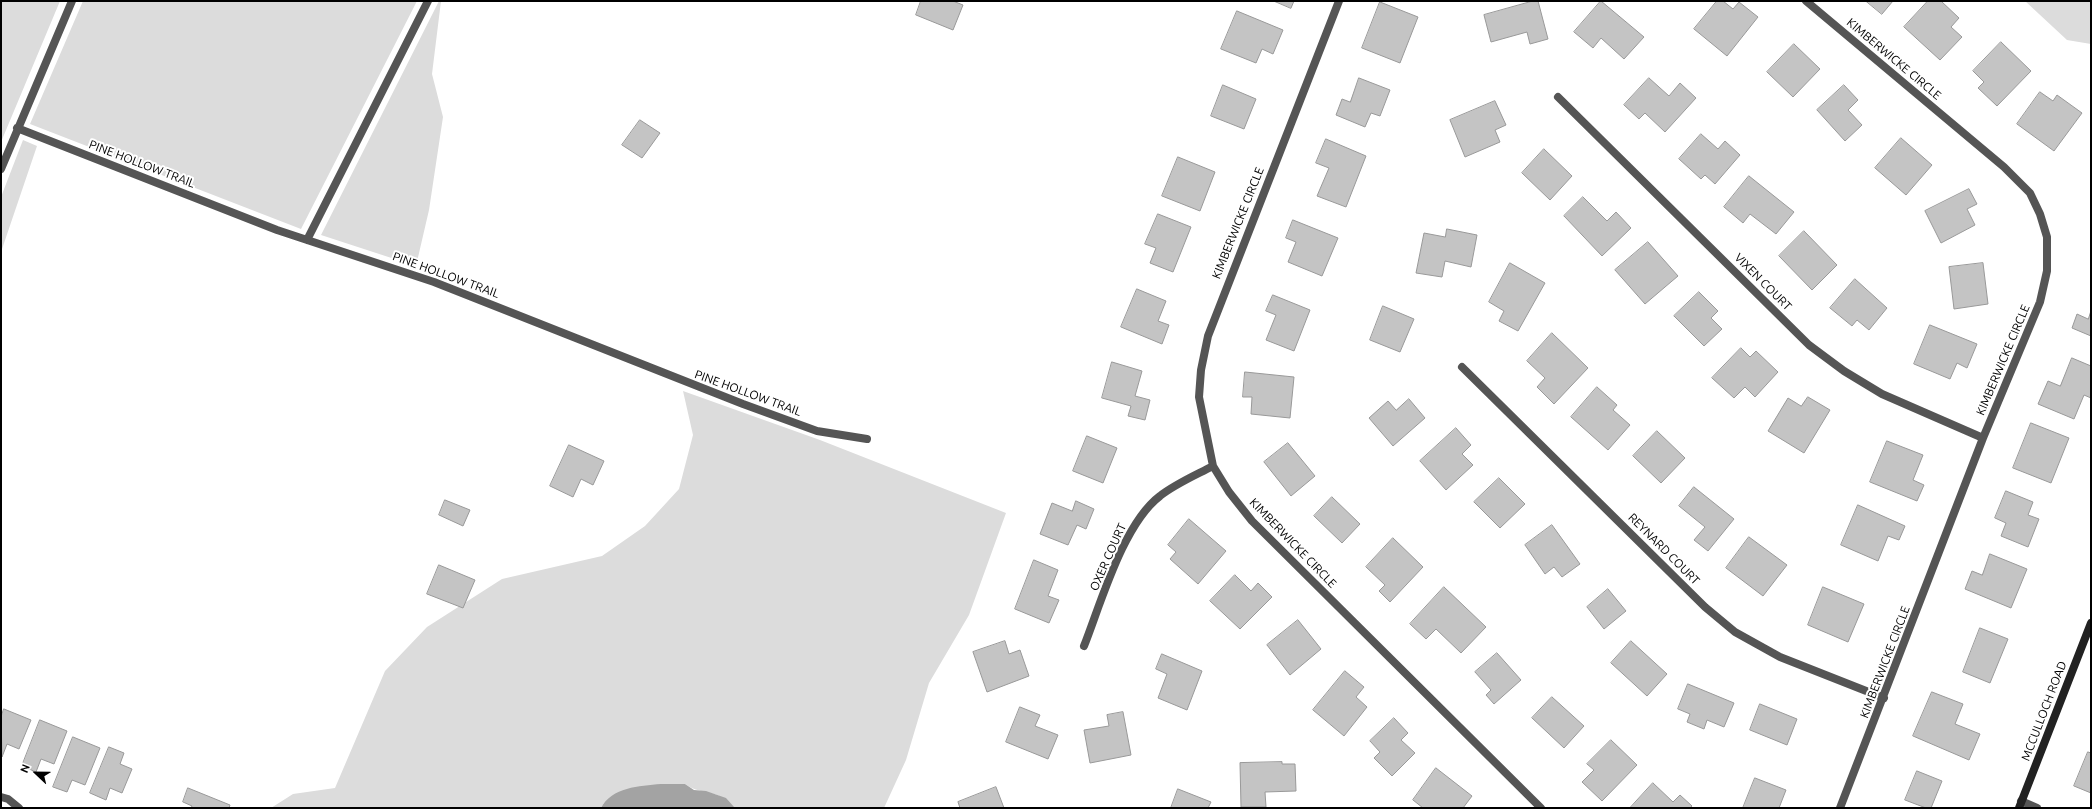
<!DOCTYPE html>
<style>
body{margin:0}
#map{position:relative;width:2092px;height:809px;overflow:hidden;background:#fff;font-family:Ubuntu,sans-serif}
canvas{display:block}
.frame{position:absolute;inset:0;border:2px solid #000;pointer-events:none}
.north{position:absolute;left:16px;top:753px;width:40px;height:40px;-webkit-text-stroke:3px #fff;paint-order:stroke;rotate:292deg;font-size:11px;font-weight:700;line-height:16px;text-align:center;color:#000}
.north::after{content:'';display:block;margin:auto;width:14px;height:18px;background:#000;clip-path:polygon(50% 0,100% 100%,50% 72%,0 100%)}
</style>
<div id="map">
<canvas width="2092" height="809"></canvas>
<div class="frame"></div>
<div class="north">N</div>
</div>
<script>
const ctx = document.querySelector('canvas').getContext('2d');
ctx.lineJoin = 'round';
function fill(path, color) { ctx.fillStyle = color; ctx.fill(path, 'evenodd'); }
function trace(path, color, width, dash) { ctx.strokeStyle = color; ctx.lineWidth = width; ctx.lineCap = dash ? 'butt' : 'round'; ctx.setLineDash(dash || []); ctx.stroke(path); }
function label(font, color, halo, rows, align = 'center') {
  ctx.font = font + ' Ubuntu,sans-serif'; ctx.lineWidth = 4; ctx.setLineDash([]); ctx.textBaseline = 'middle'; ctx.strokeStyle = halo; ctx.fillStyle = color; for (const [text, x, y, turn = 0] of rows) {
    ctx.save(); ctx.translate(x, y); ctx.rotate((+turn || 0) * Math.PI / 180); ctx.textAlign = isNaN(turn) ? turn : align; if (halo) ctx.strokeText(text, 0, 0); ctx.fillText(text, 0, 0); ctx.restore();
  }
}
fill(new Path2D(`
 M1,1h59l-59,141z
 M83,1h334l-116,228 -271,-105z
 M439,1h2l-9,73 11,43 -14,93 -13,56 -95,-31z
 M2025,1h66v43l-24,-4z
 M23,140l14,6 -36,106v-55z
 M683,391l137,49 186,73 -37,102 -40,68 -23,77 -22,48h-149c-19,-21 -31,-11 -50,-24l-81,19 -3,5h-330l22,-14 42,-6 50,-117 42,-44 75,-48 100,-23 43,-30 34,-37 14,-54z`), '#dcdcdc');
fill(new Path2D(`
 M661,784h24l9,6 12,1 20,7 9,10h-134c11,-21 38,-22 60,-24z`), '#a3a3a3');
const building = new Path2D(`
 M921,1h32l10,4 -10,25 -37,-15z
 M1274,1h20l-3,7z
 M1533,1h5l10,38 -18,5 -3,-12 -36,10 -7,-27z
 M1601,1l43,36 -20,22 -23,-21 -8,10 -19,-16z
 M1717,1h6l10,8 6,-7 19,15 -31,39 -33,-27z
 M1866,1h27l-11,13z
 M1928,1h13l18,17 -8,9 11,10 -22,23 -36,-33z
 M1380,2l38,15 -18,46 -38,-15z
 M1237,11l46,19 -10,24 -11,-5 -6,14 -35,-14z
 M2001,42l30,29 -34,35 -19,-18 6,-6 -11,-11z
 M1794,44l26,25 -27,28 -26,-25z
 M1359,78l31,12 -10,26 -9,-3 -6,14 -29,-12 6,-16 8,3z
 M1649,78l20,18 11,-13 16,15 -31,34 -20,-19 -6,6 -15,-14z
 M1223,85l33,14 -12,30 -33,-13z
 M1844,85l14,15 -10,10 14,15 -17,16 -28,-31z
 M2040,92l13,9 4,-6 25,18 -28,38 -37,-27z
 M1495,101l11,24 -11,5 5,12 -35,15 -15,-37z
 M640,120l20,13 -18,25 -20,-13z
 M1701,134l17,15 7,-8 15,14 -25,29 -10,-9 -4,4 -22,-20z
 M1901,138l31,27 -26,30 -31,-27z
 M1326,139l40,17 -20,51 -29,-11 12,-28 -13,-5z
 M1544,149l28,27 -22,24 -28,-27z
 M1178,157l37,15 -15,39 -38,-15z
 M1749,176l45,36 -18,22 -26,-20 -7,9 -19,-16z
 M1969,189l8,15 -10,5 8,16 -34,18 -16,-32z
 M1583,197l24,24 9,-9 15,16 -29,28 -38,-40z
 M1158,214l33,13 -18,45 -23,-9 6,-15 -11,-4z
 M1293,220l45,18 -16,38 -34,-14 8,-20 -10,-4z
 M1447,229l30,6 -6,32 -26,-6 -3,16 -26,-4 8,-40 21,4z
 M1804,231l33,34 -25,25 -33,-34z
 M1648,242l30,34 -33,28 -30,-34z
 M1510,263l35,20 -27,48 -19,-10 5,-10 -15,-9z
 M1983,263l5,41 -34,5 -5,-42z
 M1855,279l32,29 -18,22 -12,-10 -5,6 -22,-18z
 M1137,289l29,12 -8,20 11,4 -7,19 -41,-17z
 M1699,292l19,19 -7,7 11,11 -18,17 -30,-30z
 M1273,295l37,15 -16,41 -28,-11 10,-25 -10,-4z
 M1383,306l31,13 -14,33 -30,-12z
 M2091,311v25l-19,-8 5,-14 11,5z
 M1930,325l47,19 -10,24 -10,-5 -7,16 -36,-15z
 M1552,333l36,35 -34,36 -17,-17 8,-9 -18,-17z
 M1741,348l9,9 6,-6 22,21 -23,25 -10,-10 -11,11 -22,-20z
 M2072,358l19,8v32l-7,-3 -10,24 -36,-15 10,-23 12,5z
 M1112,362l30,9 -7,25 15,4 -5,20 -17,-4 3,-10 -29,-8z
 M1245,372l49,5 -4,41 -39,-4 1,-17h-9z
 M1597,387l20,18 -4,5 17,15 -22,25 -37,-33z
 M1808,397l22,13 -26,43 -36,-22 20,-33 13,8z
 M1409,399l16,19 -32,28 -24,-28 19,-17 8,9z
 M2031,423l38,15 -18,45 -38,-15z
 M1456,428l15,17 -9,9 11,11 -27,25 -26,-29z
 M1657,431l28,27 -24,25 -28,-27z
 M1087,436l30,12 -14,35 -30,-12z
 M1887,441l36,14 -10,25 11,5 -7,16 -47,-19z
 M1288,443l27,33 -24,20 -27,-34z
 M569,445l35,16 -11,24 -12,-6 -8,18 -23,-11z
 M1499,478l26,26 -25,24 -26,-26z
 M1694,487l40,32 -26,32 -14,-11 11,-13 -26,-21z
 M2006,491l27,11 -5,13 11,4 -11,28 -27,-11 5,-13 -11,-5z
 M1332,497l28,27 -18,19 -28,-27z
 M445,500l25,10 -7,16 -24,-11z
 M1076,501l18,8 -8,20 -9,-4 -9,20 -28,-11 12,-31 20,8z
 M1858,505l47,21 -6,14 -11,-4 -10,25 -37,-16z
 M1189,519l37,32 -28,33 -28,-25 6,-7 -8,-7z
 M1552,525l28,39 -18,13 -8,-10 -9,7 -20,-29z
 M1749,537l38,28 -24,31 -37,-28z
 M1393,538l30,29 -33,35 -11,-11 6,-6 -19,-18z
 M1990,554l37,15 -16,39 -46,-19 7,-18 10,4z
 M1034,560l24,10 -10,26 11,4 -10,23 -34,-14z
 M439,565l36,15 -12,28 -36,-14z
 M1235,575l16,16 7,-8 14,14 -32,32 -30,-28z
 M1444,587l42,40 -25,26 -25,-24 -10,10 -16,-15z
 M1823,587l41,17 -16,38 -40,-17z
 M1608,589l18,22 -22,18 -17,-22z
 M1298,620l23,29 -31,26 -23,-30z
 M1980,628l28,11 -18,44 -27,-11z
 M1005,641l4,13 11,-4 9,26 -42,16 -14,-40z
 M1631,641l36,33 -20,22 -36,-33z
 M1497,653l24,27 -27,24 -8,-9 5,-5 -16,-18z
 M1162,654l40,17 -15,39 -29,-12 9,-24 -11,-5z
 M1345,671l19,16 -8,10 11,10 -23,29 -31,-26z
 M1688,684l46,19 -10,24 -17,-7 -3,9 -17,-7 3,-8 -12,-5z
 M1932,692l31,12 -8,20 25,10 -11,26 -56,-24z
 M1552,697l32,29 -20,22 -32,-30z
 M1760,704l37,15 -10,26 -37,-15z
 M1020,707l20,8 -5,11 23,9 -10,24 -42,-17z
 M4,709l27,11 -12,29 -12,-5 -5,13 -1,-40z
 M1123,712l8,43 -41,8 -6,-33 25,-4 -2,-11z
 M1394,718l14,15 -7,7 14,13 -23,23 -18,-18 6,-6 -10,-11z
 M40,720l27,11 -13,33 -13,-5 -5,13 -14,-6z
 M73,737l27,11 -15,37 -13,-5 -5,12 -14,-5z
 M1611,740l26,25 -35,36 -20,-19 12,-12 -7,-6z
 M109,747l15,6 -4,11 12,5 -10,24 -12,-5 -4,12 -16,-7z
 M2088,752l3,1v40l-17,-7z
 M1282,762v2h13l1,27 -31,1 1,15h-25l-1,-44z
 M1436,768l36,28 -9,12h-40l-10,-8z
 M1917,771l25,10 -11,27h-5l-21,-8z
 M1755,778l31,12 -7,18h-36z
 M1653,783l20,19 7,-7 12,11 -2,2h-60z
 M996,787l8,21h-44l-2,-6z
 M188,788l42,17 -1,3h-38l1,-2 -9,-4z
 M1178,789l33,13 -3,6h-37z`);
fill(building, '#c4c4c4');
trace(building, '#999', 1);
trace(new Path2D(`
 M1339,1l-131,335 -7,34 -2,27 14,69 16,26 23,29 289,287
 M1806,1l198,166 26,26 10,21 7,23v34l-7,31 -57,136 -143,370
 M1558,97l251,248 35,26 38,23 101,44
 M17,128l260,102 157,52 309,122 74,27 50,8
 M1,169l71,-168
 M307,240l121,-239
 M1462,367l243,240 30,25 45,25 104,41
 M1084,646c17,-43 39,-122 76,-150 15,-12 36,-21 53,-30
 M1,797l7,2 11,9
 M2021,801l16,7`), '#555', 8);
trace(new Path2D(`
 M2019,808l72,-185`), '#222', 8);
label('12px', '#000', '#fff', [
 ["KIMBERWICKE CIRCLE",1894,59,40],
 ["PINE HOLLOW TRAIL",142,164,21],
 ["KIMBERWICKE CIRCLE",1238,223,-68],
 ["PINE HOLLOW TRAIL",446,275,20],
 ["VIXEN COURT",1763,282,45],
 ["KIMBERWICKE CIRCLE",2003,360,-67],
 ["PINE HOLLOW TRAIL",748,393,20],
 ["KIMBERWICKE CIRCLE",1293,543,46],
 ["REYNARD COURT",1664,549,45],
 ["OXER COURT",1108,557,-66],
 ["KIMBERWICKE CIRCLE",1885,662,-69],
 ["MCCULLOCH ROAD",2044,711,-69]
]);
</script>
